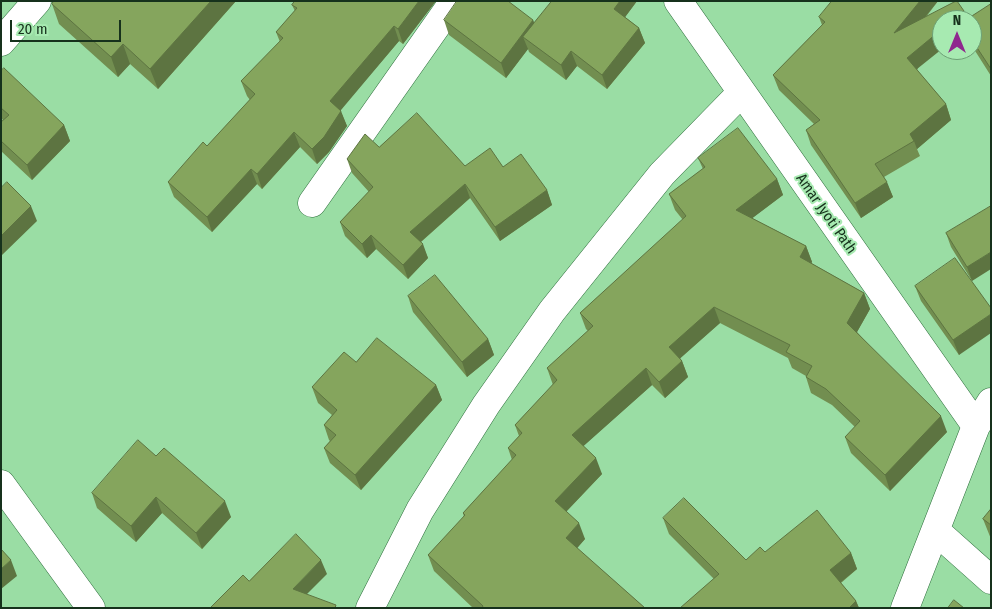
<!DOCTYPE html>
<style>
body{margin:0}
#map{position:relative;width:992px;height:609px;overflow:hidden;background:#9adda4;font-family:"Fira Sans Condensed",sans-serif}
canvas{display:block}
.frame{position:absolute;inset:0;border:2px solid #16311c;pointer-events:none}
.north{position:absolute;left:932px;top:10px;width:50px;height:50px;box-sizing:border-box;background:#a7eab1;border:1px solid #6da075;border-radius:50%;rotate:0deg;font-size:14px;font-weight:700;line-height:20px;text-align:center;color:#16311c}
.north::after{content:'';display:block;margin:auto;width:18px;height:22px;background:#8f288e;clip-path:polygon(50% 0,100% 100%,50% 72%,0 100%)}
.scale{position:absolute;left:10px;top:20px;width:111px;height:22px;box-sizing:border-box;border:2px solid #16311c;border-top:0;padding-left:6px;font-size:15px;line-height:18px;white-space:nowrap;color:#16311c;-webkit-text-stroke:4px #a7eab1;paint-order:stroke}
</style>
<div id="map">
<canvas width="992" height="609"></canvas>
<div class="frame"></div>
<div class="north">N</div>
<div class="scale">20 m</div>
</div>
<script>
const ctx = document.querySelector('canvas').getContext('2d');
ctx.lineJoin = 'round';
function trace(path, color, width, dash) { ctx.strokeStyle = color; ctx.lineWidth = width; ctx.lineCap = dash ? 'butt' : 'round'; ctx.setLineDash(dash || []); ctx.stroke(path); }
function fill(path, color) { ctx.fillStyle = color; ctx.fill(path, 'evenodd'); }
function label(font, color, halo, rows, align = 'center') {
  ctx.font = font + ' "Fira Sans Condensed",sans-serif'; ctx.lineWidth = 4; ctx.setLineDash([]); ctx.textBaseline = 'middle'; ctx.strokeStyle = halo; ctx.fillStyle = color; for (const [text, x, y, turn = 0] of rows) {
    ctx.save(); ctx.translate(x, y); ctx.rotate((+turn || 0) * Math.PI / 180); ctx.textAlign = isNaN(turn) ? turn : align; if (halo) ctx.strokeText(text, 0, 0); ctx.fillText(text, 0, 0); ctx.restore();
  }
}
const minor = new Path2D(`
 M678,1l298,425
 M1,42l36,-41
 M312,203l142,-202
 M1,484l90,124
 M936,531l55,49
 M370,608l50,-98 66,-105 66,-94 110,-137 79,-81
 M905,608l71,-182 15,-24`);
trace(minor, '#2b6d3a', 29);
trace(minor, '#fff', 28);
fill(new Path2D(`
 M54,1h182l-78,88 -28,-25 -12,13 -59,-53 -7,-20z
 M295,1h141l-33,43 -4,-3 -59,69 7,16 -18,26 -12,12 -17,-17 -38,42 -5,-5 -45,48 -38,-35 -6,-15 39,-36 43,-46 -3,-4 -6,-15 39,-39 -4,-10 19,-21 -3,-6z
 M552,1h85l-12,16 14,11 6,15 -38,46 -30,-23 -11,14 -37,-28 -1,-3 -22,29 -57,-43 -5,-15h89l1,3z
 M832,1h106l-12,16 38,-6 3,8 24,-15v72l-19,-30v-26h-30l-25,50 29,34 5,16 -34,29 3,7 -36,21 9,20 -32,21 -50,-73 -5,-15 8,-6 -35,-34 -6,-15 49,-50 -3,-8z
 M1,71l63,54 6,16 -38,39 -31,-29v-29l2,-2 -2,-2z
 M379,147l86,19 38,1 44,23 5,15 -52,36 -30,-43 -49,44 7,16 -20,21 -32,-30 -9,9 -22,-22 -5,-14 29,-30 -17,-19 -5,-14z
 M698,158l79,21 6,16 -31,23 54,28 6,16 -1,1 53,30 6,16 -13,23 90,100 -57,59 -39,-38 -6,-16 10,-10 -23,-22 -21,-12 -5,-16v-1l-14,-8 -4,-10 -68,-35 -40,35 2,3 6,16 -23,21 -13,-13 -69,61 19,28 -36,38 19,27 -8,9 68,60h-172l-39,-37 -6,-16 36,-38 -1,-4 49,-53 -4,-12 11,-12 -4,-11 38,-40 -6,-17 41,-37 -2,-2 -6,-16 103,-93 -8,-10 -6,-16 34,-25z
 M991,206l-19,75 -21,-34 -5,-14z
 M915,286l76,22 -32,47 -38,-54z
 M408,296l80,43 6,16 -27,22 -54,-65z
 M356,362l80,23 6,15 -81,90 -31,-27 -6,-15 6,-7 -1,-1 -5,-15 8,-10 -14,-12 -6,-16z
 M156,456l75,61 -29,32 -40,-36 -26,29 -39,-34 -5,-15z
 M991,509v30l-8,-20z
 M663,518l83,42 19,-8 86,1 6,16 -16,14 15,18 3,7h-179l34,-29 -45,-45z`), '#728e50');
fill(new Path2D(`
 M211,1h25l-78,88 -8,-20z
 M419,1h17l-33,43 -5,-15z
 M620,1h17l-17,23 -6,-15z
 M920,1h18l-38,47 -6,-15z
 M964,11l3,9h-14z
 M533,20l6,15 -16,2 5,12 -22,29 -5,-15z
 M394,26l5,15 -63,75 -6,-15z
 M639,28l6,15 -38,46 -5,-14z
 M942,29v20l-30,24 -5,-15z
 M123,44l7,20 -12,13 -7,-20z
 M571,51l6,15 -11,14 -5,-15z
 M946,104l5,16 -34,29 -3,-8 -4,-7z
 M341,111l6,15 -18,26 -12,12 -5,-15z
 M64,125l6,16 -38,39 -5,-15z
 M294,132l6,15 -38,42 -5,-15z
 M251,169l6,15 -45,48 -5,-15z
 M777,179l6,16 -41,31 -6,-16z
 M887,182l6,15 -32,21 -6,-15z
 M465,184l5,14 -54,48 -6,-14z
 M547,190l5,15 -52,36 -5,-14z
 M31,206l6,15 -36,35v-20z
 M371,235l5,14 -9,9 -5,-14z
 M423,244l5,14 -20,21 -5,-14z
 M806,246l6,16 -6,11 -6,-16z
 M991,252v17l-19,12 -5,-14z
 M864,293l6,16 -17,30 -6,-16z
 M714,307l6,16 -45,40 -6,-16z
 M991,314v19l-32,22 -6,-15z
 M488,339l6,16 -27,22 -5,-15z
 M682,361l6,16 -23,21 -6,-16z
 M646,368l6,17 -74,66 -6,-16z
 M436,385l6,15 -81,90 -6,-15z
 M941,416l6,16 -57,59 -5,-16z
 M596,458l6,16 -41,43 -6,-16z
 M156,497l6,16 -26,29 -5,-16z
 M225,501l6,16 -29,32 -6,-16z
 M579,523l6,16 -13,15 -6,-16z
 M851,553l6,16 -21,17 -6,-16z
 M11,560l6,16 -16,13v-20z
 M321,560l6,14 -29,29 -5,-14z
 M856,601l3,7h-10z`), '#5d7441');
const building = new Path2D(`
 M54,1h157l-61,68 -27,-25 -12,13 -59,-53z
 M295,1h124l-21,28 -4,-3 -64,75 11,10 -17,26 -12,12 -18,-17 -37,42 -6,-5 -44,48 -39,-35 35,-40 4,4 48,-52 -14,-13 42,-43 -7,-6 21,-24 -5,-3z
 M457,1h51l25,19 -32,43 -57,-43z
 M552,1h68l-6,8 25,19 -37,47 -31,-24 -10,14 -38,-28z
 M832,1h88l-26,32 62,-32h1l7,10 -11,9h-11v9l-35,29 39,46 -36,30 4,7 -39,23 12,18 -32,21 -49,-73 14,-10 -47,-45 52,-53 -6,-5z
 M991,4v65l-19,-29v-20h-6z
 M4,68l60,57 -37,40 -26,-24v-19l8,-7 -8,-7v-37z
 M417,113l48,53 25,-18 13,19 18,-13 26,36 -52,37 -30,-43 -55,48 13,12 -20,21 -32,-30 -9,9 -22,-22 33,-35 -26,-28 18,-25 14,13z
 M738,128l39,51 -41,31 70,36 -6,11 64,36 -17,30 94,93 -56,59 -40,-38 15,-16 -34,-32 -20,-12 6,-11 -26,-14 4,-7 -76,-38 -45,40 13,14 -23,21 -13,-14 -74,67 24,23 -41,43 24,22 -13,15 79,70h-163l1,-2 -55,-51 37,-40 -2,-2 53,-58 -8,-7 14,-15 -7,-8 42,-45 -10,-12 46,-42 -13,-13 106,-97 -17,-22 36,-27 -7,-9z
 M7,182l24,24 -30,30v-48z
 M991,206v46l-24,15 -21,-34z
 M955,258l36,50v6l-38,26 -38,-54z
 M435,275l53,64 -26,23 -54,-66z
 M377,338l59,47 -81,90 -31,-27 12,-13 -12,-10 13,-15 -25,-23 32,-35 12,10z
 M138,440l18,16 8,-8 61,53 -29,32 -40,-36 -25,29 -39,-33z
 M684,498l62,62 14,-13 5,5 52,-42 34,43 -21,17 26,31 -7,7h-169l39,-34 -56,-56z
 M991,509v16l-8,-6z
 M296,534l25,26 -28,29 43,16 -1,3h-125l33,-33 6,6z
 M1,549l10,11 -10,9z
 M954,600l10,8h-16z`);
fill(building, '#85a55d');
trace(building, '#5d7441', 1);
label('15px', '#16311c', '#a7eab1', [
 ["Amar Jyoti Path",826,214,55]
]);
</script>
